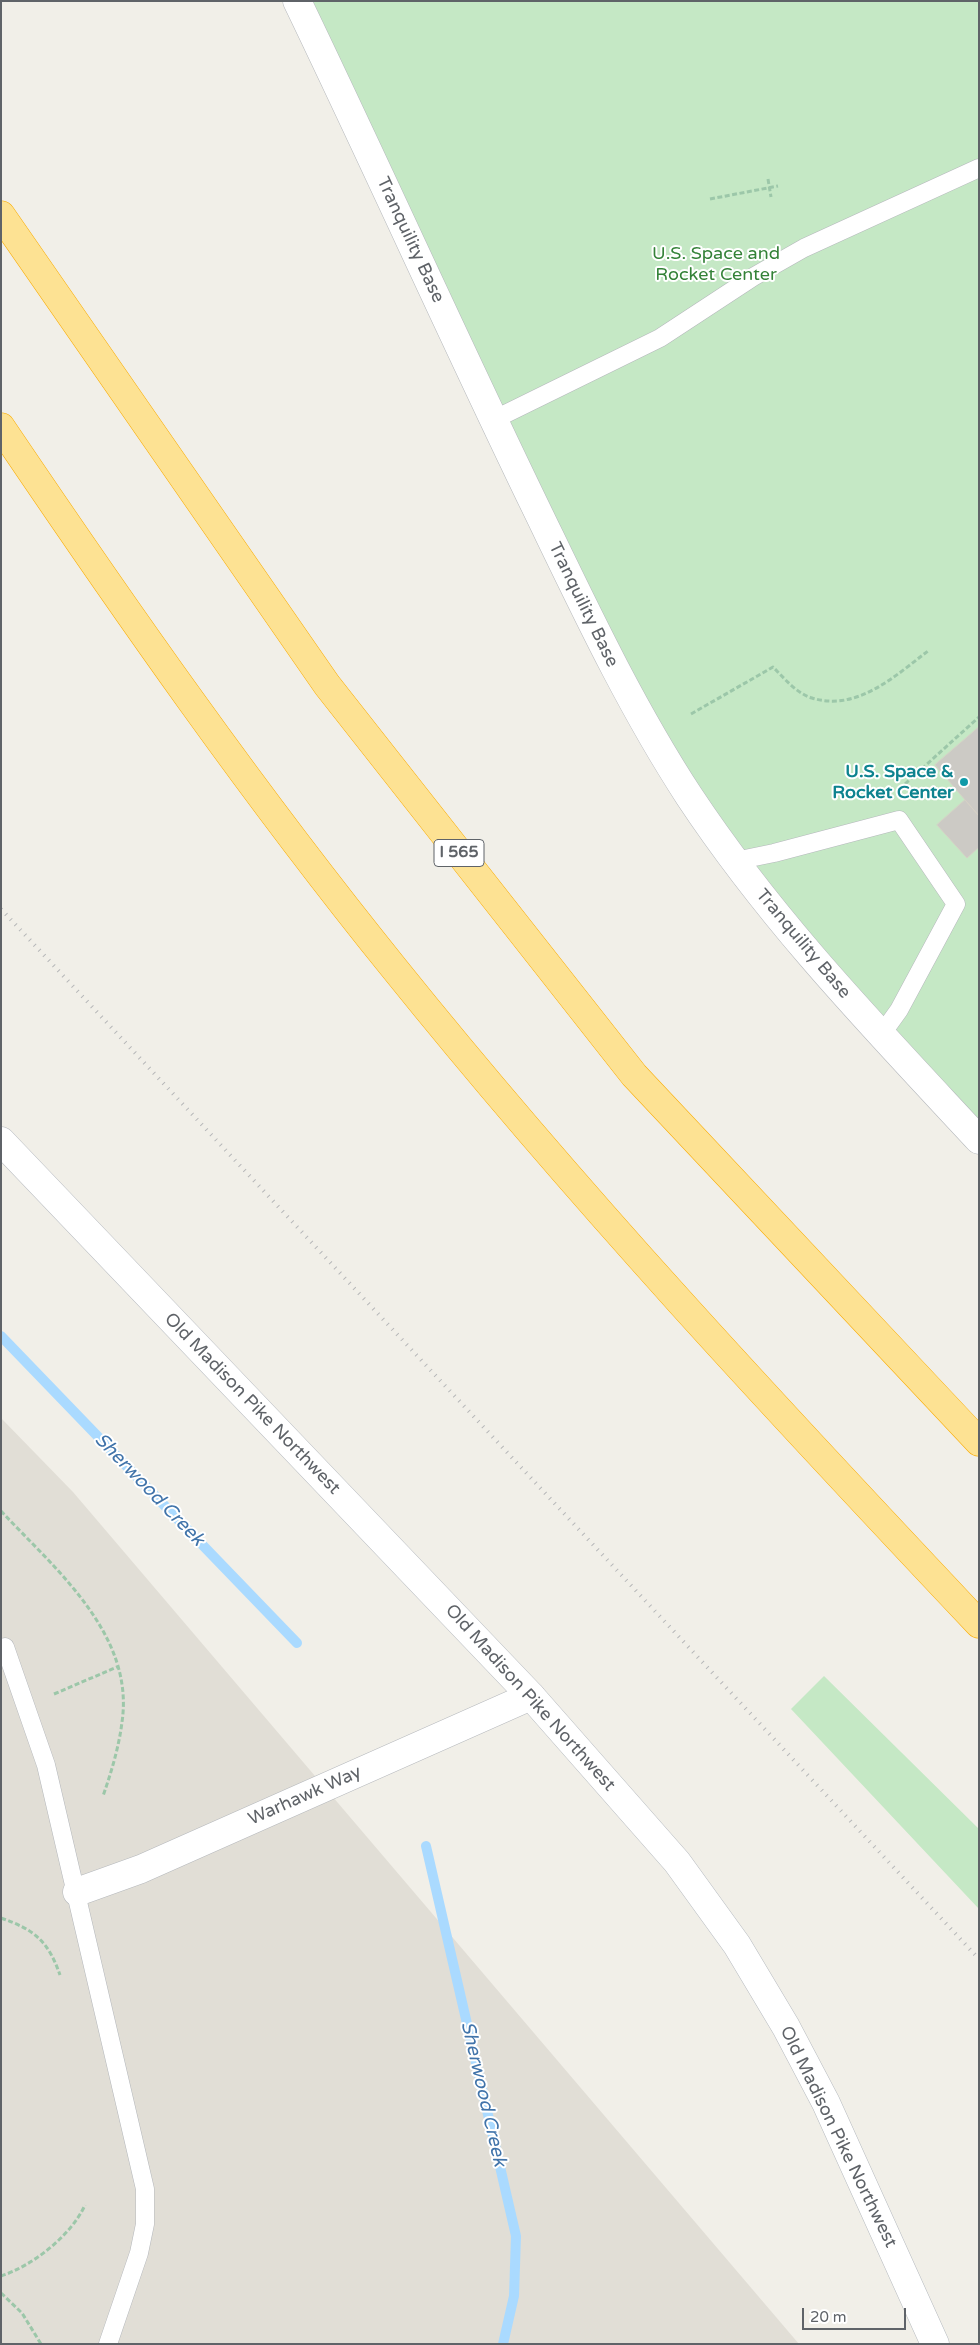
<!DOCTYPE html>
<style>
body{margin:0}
#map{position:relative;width:980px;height:2345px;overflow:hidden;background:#f1efe8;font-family:"Varela Round",sans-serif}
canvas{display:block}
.frame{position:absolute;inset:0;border:2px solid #5f6368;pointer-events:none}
.scale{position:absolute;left:802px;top:2308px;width:104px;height:22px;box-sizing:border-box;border:2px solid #5f6368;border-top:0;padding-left:6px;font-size:15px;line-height:18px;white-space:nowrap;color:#5f6368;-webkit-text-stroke:4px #fff;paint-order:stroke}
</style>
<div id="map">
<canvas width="980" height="2345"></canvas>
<div class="frame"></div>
<div class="scale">20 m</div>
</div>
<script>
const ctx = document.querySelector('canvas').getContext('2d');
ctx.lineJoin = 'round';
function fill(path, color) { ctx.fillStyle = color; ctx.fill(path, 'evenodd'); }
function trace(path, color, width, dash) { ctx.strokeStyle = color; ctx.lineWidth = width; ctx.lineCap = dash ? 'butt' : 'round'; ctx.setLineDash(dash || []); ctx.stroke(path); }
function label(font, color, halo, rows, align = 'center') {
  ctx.font = font + ' "Varela Round",sans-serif'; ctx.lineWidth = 4; ctx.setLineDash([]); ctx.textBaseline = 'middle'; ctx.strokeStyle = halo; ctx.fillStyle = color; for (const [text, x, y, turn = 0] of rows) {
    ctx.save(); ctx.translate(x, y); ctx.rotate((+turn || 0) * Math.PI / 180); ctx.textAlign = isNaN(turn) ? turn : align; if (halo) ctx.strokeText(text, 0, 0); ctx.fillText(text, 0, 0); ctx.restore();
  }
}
fill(new Path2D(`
 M1,1418l72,74 726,852h-798z`), '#e1ded6');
fill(new Path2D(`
 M284,1h695v1150l-271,-329z
 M824,1676l155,153v80l-188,-200z`), '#c5e8c5');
trace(new Path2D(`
 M1,1336l296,307
 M426,1846l90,390 -2,60 -11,48`), '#aadaff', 10);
const building = new Path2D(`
 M979,727v89l-44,-51z
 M965,800l14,16v31l-12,11 -30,-33z`);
fill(building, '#cccac5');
trace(building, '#d6d1c6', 1);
const service = new Path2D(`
 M493,420l167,-82 93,-61 51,-29 175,-80
 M735,861l39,-8 125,-33 57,84 -57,106 -18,25
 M5,1647l41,118 99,424v35l-6,29 -31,91`);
const minor = new Path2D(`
 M297,1c81,168 157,338 238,505 48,99 94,198 154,290 84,127 187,233 290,344
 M77,1892l64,-23 390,-173`);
const secondary = new Path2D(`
 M1,1141l530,555 146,166 60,83 49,82 40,76 109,241`);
const motorway = new Path2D(`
 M1,215l326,470 307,390 345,367
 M1,427c125,185 253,368 393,541 184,229 384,443 585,656`);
trace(service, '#b5b8bc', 19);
trace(minor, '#b5b8bc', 29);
trace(secondary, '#b6babf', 29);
trace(motorway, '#f9ab00', 29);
trace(new Path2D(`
 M768,179l3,18
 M710,199l68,-13
 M691,714l82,-47c12,12 23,26 39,31 45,14 83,-22 116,-47
 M905,784l74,-67
 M1,1511c53,57 134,123 121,211 -3,25 -11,51 -19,74
 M54,1694l63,-27
 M1,1918c34,12 47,23 59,57
 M1,2276c31,-10 70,-40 84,-71
 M1,2293l21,20 19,31`), '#9cc7a9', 3, [5, 2.5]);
trace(service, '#fff', 18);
trace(minor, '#fff', 28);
trace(secondary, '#fff', 28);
trace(motorway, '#fde293', 28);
trace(new Path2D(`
 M1,909l978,1050`), '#b6b7b8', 4, [1, 6]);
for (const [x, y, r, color] of [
 [964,782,5,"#0f9aa8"]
]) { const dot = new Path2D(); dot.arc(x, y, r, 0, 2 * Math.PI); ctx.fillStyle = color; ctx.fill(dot); trace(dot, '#fff', 2); }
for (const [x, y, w] of [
 [459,853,50]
]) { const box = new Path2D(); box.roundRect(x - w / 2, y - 13.5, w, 27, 4); ctx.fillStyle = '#fff'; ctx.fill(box); trace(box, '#5f6368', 1); }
label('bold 16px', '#5f6368', null, [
 ["I 565",459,853]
]);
label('18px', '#5f6368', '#fff', [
 ["Tranquility Base",410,240,65],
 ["Tranquility Base",583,605,64],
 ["Tranquility Base",803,944,50],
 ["Old Madison Pike Northwest",252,1404,46],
 ["Old Madison Pike Northwest",530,1698,48],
 ["Warhawk Way",305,1796,-24],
 ["Old Madison Pike Northwest",838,2137,64]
]);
label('18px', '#348238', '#fff', [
 ["U.S. Space and",716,254],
 ["Rocket Center",716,275]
]);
label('bold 18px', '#0d838f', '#fff', [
 ["U.S. Space &",954,772],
 ["Rocket Center",954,793]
], 'right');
label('italic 19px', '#4174aa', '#fff', [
 ["Sherwood Creek",149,1490,46],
 ["Sherwood Creek",483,2094,77]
]);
</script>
